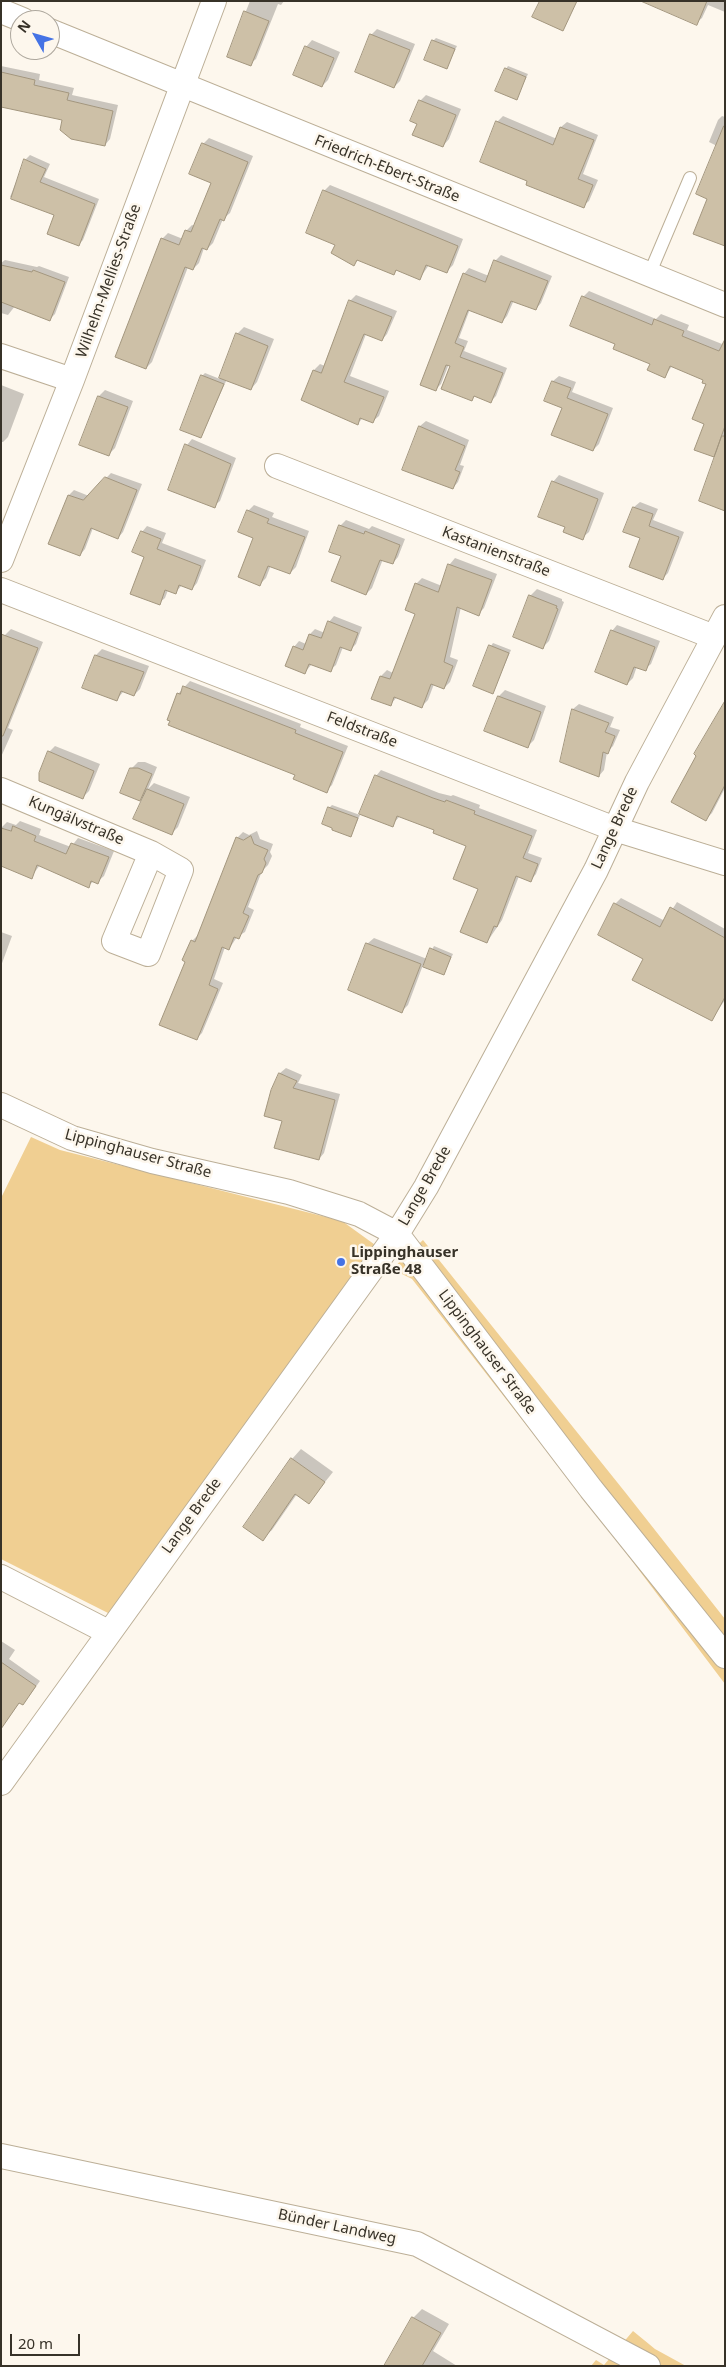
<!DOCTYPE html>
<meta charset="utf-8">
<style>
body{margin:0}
#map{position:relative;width:726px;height:2367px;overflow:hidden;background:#fdf7ed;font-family:"Noto Sans",sans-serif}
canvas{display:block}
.frame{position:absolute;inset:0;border:2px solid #373228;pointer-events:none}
.north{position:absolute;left:10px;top:10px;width:50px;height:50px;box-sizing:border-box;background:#fdf7ed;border:1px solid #aea89e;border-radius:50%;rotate:308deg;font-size:14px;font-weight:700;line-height:20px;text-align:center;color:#373228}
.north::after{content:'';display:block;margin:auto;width:18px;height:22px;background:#4573e5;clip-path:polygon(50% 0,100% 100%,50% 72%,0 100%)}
.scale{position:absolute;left:10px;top:2334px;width:70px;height:22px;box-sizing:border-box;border:2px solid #373228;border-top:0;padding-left:6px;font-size:15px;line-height:18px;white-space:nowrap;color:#373228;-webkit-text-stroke:4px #fdf7ed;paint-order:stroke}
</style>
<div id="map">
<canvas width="726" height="2367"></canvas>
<div class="frame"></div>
<div class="north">N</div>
<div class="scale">20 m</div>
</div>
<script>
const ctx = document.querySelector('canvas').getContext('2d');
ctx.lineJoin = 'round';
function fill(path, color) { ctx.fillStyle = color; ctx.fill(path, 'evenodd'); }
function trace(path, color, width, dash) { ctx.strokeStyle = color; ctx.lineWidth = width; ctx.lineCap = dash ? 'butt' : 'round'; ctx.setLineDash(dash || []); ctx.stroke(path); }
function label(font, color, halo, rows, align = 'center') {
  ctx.font = font + ' "Noto Sans",sans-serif'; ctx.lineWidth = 5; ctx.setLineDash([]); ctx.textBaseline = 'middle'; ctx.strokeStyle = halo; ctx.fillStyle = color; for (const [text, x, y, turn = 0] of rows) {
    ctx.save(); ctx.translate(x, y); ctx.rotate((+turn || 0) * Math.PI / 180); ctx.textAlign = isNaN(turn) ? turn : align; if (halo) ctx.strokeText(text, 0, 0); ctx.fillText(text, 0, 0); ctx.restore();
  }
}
fill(new Path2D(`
 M31,1137l29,13 282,71 36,26 -268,367 -109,-55v-361z
 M423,1240l202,252 100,127v65l-111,-147 -202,-258 -20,-10z
 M633,2331l22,18 31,17h-95l5,-6 8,5z`), '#f0cf92');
fill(new Path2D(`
 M250,1h34l-3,4 -3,-1 -22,55 -6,5 -22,-8z
 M644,1h81v11l-17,-7 -6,13 -6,5z
 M377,29l38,15 -15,37 -6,6 -23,-52z
 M436,38l21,8 -11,22 -13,-27z
 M312,40l28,12 -12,28 -6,6 -16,-39z
 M1,66l39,8 -1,6 35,8 -2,7 46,10 -8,34 -5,6 -41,-26 -63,-14z
 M508,66l20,8 -12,25 -10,-30z
 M426,95l35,14 -12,30 -6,7 -25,-23 2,-22z
 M503,116l54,23 4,-12 6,-5 31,13 -15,39 15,6 -9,21 -6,5 -54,-26 -32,-58z
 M722,116l3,1v83l-19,4 11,-58 -8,-4 9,-22z
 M209,138l44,18 -23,57 -7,6 -10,24 -6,6 -3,-1 -5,15 -6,6 -5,-2 -36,95 -6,6 16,-129 6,-6 15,6 3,-8 6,-6 3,1 18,-44 -10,-38z
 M30,155l20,9 -6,13 55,22 -16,41 -5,5 -22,-31 -46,-17 15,-37z
 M330,185l133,54 -10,26 -7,7 -17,-7 -9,13 -22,-9 -4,4 -35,-14 -5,5 -18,-20 -12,-53z
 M501,255l51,21 -11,27 -5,6 -22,-9 -7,16 -5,6 -32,-13 -11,29 9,3 -4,10 43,17 -11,28 -5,5 -15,-6 -4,4 -21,-34 -2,-1 -8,20 -6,6 29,-116 5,-6 20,8 6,-15z
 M5,260l32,7 2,-1 30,11 -14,37 -5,5 -35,-13 -7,9 -7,-2v-50z
 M589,291l67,28 5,-5 28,11 -2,5 35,14 -2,5 5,1v85l-6,15 -6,6 -8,-33 2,-40 -2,-4 -33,-13 -7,10 -14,-12 -34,-20 -34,-47z
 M356,295l41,16 -10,23 -5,6 -16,-6 -16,42 39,15 -10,25 -6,5 -10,-3 -5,5 -44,-53 6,-6 5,2 25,-65z
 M244,327l30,12 -17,43 -6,7 -24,-10 -26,58 1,-61 3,-3 15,6 17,-45z
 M559,376l17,6 -4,10 41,16 -14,36 -6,6 -29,-43 -11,-26z
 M1,385l23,9 -16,43 -5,5h-2z
 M105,390l28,11 -18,47 -6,6 -28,-10 18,-48z
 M426,421l43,19 -9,25 4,1 -6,16 -5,6 -49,-19 16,-43z
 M192,439l44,19 -16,43 -6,5 -27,-61z
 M111,473l31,11 -19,48 -5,6 -25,-10 -8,21 -5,6 -30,-12 19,-48 5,-5 15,6z
 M559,475l45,18 -15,39 -7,6 -16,-12 -13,-44z
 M640,502l18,7 -5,11 31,12 -16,41 -6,6 -21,-41 -16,-7 9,-24z
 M254,505l20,8 -2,4 37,14 -13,36 -6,6 -19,-8 -5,13 -6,6 -5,-47 -7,-26z
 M346,520l23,9 3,-3 33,13 -7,18 -5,6 -10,-4 -11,29 -6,6 -23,-39 -3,-29z
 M147,526l19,7 -4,10 44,17 -9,23 -5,6 -10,-4 -7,8 -7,-3 -3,8 -6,5 -13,-47 -4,-24z
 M455,558l42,16 -13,34 -6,6 -17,-7 -11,50 8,3 -8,22 -6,6 -10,-4 -6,16 -6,6 -25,-9 -7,8 -9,-29 6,-6 6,3 23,-60v-29l6,-6 20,8 8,-22z
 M537,589l25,10v2l2,1 -15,39 -6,6 -13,-51z
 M334,616l28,11 -6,17 -6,6 -7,-3 -7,18 -6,5 -18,-6 -7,8 -11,-25 5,-6 7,3 4,-10 5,-5 10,4 4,-11z
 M617,625l43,16 -9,23 -6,5 -8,-3 -4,12 -6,6 -15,-53z
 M11,629l32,13 -35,86 5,2 -12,27v-112l4,-10z
 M493,643l18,7 -18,42 -2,-46z
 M102,649l47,17 -9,23 -6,6 -10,-4 -7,8 -33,-12 12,-32z
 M190,681l111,43 -1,3 48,19 -16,39 -6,6 -30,-17 -118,-80z
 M505,690l41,16 -12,34 -6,6 -29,-50z
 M579,704l35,13 -4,10 10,3 -7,16 -6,6 -3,18 -5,6 -38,-15 12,-52z
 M725,707v81l-13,25 -6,6 -33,-18 37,-73z
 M55,746l45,18 -11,27 -6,6 -34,-45z
 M138,762h7l12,5 -9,22 6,-6 36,14 -12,30 -6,6 -27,-38 -5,5 -9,-31z
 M381,770l58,23 12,3 2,-1 27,10 -1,3 58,22 -9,23 14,5 -6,16 -5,6 -12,-4 -17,44 -15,22 -8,-54 -11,-42 -32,-17 -36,-13 -8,9 -16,-49z
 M332,805l28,10 -9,21 -22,-28z
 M20,821l21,8 -2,6 32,12 7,-9 36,13 -10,25 -7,6 -3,-1 -6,5 -48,-21 -9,12 -30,-12v-37l6,-6 9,3z
 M257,831l3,8 13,5 -3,8 2,4 -4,9 -6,6 -14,36 6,3 -9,22 -8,5 -8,12 -4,-2 -11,32 9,4 -21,50 -6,6 -9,-78 5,-20 6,-6 39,-97 6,-6 6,3z
 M621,898l44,23 12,-19 48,27v71l-13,19 -67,-61 -30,-54z
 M1,932l11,4 -11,30z
 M374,938l53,21 7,-13 19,8 -9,19 -21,-8 -15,40 -7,7 -34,-68z
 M286,1068l16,7 -4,8 42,11 -16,59 -5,6 -36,-38 -3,-48z
 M301,1449l32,23 -24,30 -12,-8 -25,36 -10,9 30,-80z
 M1,1641l14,9 -6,9 31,22 -13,18 -5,5 -2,-2 -17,23z
 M422,2309l27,15 -16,27 24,15h-71l27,-48z`), '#0003');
const building = new Path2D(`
 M540,1h37l-14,30 -31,-14z
 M641,1h66l-10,24z
 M244,11l25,10 -18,45 -24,-9z
 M370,34l40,16 -16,38 -39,-16z
 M432,40l23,9 -8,20 -23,-9z
 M305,46l29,12 -12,29 -29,-12z
 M505,68l21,9 -9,23 -22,-9z
 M1,72l34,8 -1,5 35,8 -2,7 46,11 -8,35 -34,-7 -11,-9 2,-10 -61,-13z
 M419,100l37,15 -13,32 -31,-12 5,-11 -7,-3z
 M496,121l57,24 7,-18 34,13 -16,39 15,6 -9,23 -58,-23 1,-4 -47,-19z
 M724,126h1v120l-32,-12 14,-35 -11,-5z
 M202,143l46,19 -24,59 -4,-2 -13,31 -5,-2 -9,22 -8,-3 -39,102 -31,-12 46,-119 18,7 6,-15 6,2 20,-49 -22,-9z
 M24,159l22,10 -6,13 55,22 -16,42 -32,-12 7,-19 -43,-16z
 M323,190l135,56 -11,27 -21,-8 -6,15 -24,-10 -2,5 -37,-15 -3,6 -23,-13 4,-8 -29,-12z
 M494,260l54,21 -12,29 -25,-9 -9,22 -34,-13 -13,33 9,4 -4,10 43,16 -12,30 -17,-7 -2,5 -31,-12 9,-23 -4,-1 -10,26 -16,-6 43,-112 22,9z
 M1,265l31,7 1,-2 32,12 -15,39 -49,-19z
 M582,296l70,29 2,-6 30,12 -2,5 37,15 6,-12v87l-11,31 -20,-7 10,-26 -12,-5 14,-35 -4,-1 1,-3 -33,-14 -5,12 -18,-8 3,-6 -37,-15 2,-5 -45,-18z
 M349,300l43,17 -10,24 -18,-7 -20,48 40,15 -11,26 -13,-5 -2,7 -57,-25 12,-30 8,3z
 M236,333l32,13 -17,44 -32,-12z
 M201,375l23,9 -23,54 -21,-8z
 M552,381l19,7 -4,10 41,16 -15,37 -42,-16 11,-27 -18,-7z
 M98,396l30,11 -19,49 -30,-11z
 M419,426l46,20 -10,24 5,2 -7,17 -51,-19z
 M722,436h3v75l-26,-10z
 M185,444l46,20 -16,44 -47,-18z
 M105,477l32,13 -19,49 -27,-11 -11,28 -32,-12 20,-49 15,5z
 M552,481l46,18 -15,41 -20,-8 2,-5 -27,-10z
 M633,507l20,7 -4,12 30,11 -16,43 -34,-13 11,-29 -17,-6z
 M247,510l22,9 -2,4 38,14 -15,37 -22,-8 -8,20 -22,-9 15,-39 -15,-6z
 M339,525l25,9 1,-3 35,14 -7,19 -13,-4 -14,35 -35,-14 10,-25 -12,-4z
 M141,531l20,8 -4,10 44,17 -9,24 -13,-5 -3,9 -11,-4 -5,15 -30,-11 14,-37 -12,-5z
 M448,564l44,16 -13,36 -22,-9 -13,55 9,4 -9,23 -13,-5 -9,24 -28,-11 -3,9 -20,-7 9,-23 10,3 25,-65 -10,-4 10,-27 23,9z
 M529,595l28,11 -1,2 2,1 -15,40 -30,-12z
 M328,621l30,12 -7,18 -11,-4 -9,25 -22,-8 -4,10 -20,-8 8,-20 10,4 6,-16 12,4z
 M611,630l44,17 -9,24 -12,-4 -7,18 -32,-13z
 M1,634l37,14 -35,88h-2z
 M489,645l20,8 -16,41 -20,-8z
 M95,655l49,17 -10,24 -13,-5 -4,10 -35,-13z
 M183,686l113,44 -1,3 48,19 -16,41 -34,-14 2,-4 -127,-50 2,-4 -3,-1 10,-27 3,1z
 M498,696l43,16 -13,36 -44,-17z
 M725,701v84l-19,36 -35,-19 25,-46 -2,-2z
 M572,709l37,14 -4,9 10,4 -7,18 -5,-2 -4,25 -39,-15z
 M48,751l46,20 -11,28 -44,-18v-8z
 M130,768h8l14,6 -12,27 -20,-8z
 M375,775l58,23 12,4 1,-2 29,11 -1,3 58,22 -9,22 15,6 -7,18 -15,-6 -19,51 -3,-1 -7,17 -27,-11 18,-43 -25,-10 13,-33 -33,-13 1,-3 -37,-14 -4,11 -34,-13z
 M147,789l37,15 -12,31 -39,-16z
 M328,807l30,11 -7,19 -19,-7v-2l-10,-4z
 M13,826l23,10 -2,5 32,13 5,-11 38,14 -11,27 -7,-3 -2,7 -52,-23 -5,14 -31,-13v-38l10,3z
 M251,836l3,8 14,6 -4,9 2,4 -4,10 -4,2 -15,38 6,3 -10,23 -5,-2 -5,13 -7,-3 -13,38 9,4 -21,51 -38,-15 26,-63 -3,-2 9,-20 4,2 41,-105 7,3z
 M614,903l46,24 10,-20 55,31v59l-13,24 -80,-41 11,-21 -45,-24z
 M366,943l55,21 -19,49 -54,-23z
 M430,948l21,9 -7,18 -21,-8z
 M279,1073l18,8 -4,7 42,12 -16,60 -45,-12 8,-27 -18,-5 7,-26z
 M291,1458l34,24 -16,22 -14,-10 -32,47 -20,-14z
 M1,1662l35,24 -13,19 -4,-2 -18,26z
 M412,2317l29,16 -19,33h-38z`);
fill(building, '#cdc0a7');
trace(building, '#a3967e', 1);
const service = new Path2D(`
 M649,275l41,-97`);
const minor = new Path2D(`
 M1,11l22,9
 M50,31l675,274
 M1,356l71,24
 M277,466l437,171
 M1,560l71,-180 142,-379
 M1,590l614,239 110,34
 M1,790l150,63 30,17 -33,84 -34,-13 37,-88
 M1,1105l71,33 80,23 137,31 70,22 38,20 194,255 134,167
 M1,1577l107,55
 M1,1783l396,-549 29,-47 170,-317 41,-88 88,-165
 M1,2156l416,88 231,122`);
trace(service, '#bcaf97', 14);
trace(minor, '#bcaf97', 26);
trace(service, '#fff', 12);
trace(minor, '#fff', 24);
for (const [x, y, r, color] of [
 [341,1262,5,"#4573e5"]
]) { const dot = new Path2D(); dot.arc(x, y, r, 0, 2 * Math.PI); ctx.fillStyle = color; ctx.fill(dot); trace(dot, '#fdf7ed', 2); }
label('15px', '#373228', '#fdf7ed', [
 ["Friedrich-Ebert-Straße",387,169,22],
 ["Wilhelm-Mellies-Straße",109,281,-70],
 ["Kastanienstraße",496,552,21],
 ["Feldstraße",362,730,21],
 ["Kungälvstraße",76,821,23],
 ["Lange Brede",615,828,-65],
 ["Lippinghauser Straße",138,1154,15],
 ["Lange Brede",425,1186,-60],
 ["Lippinghauser Straße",487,1352,53],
 ["Lange Brede",192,1516,-54],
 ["Bünder Landweg",337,2227,12]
]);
label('bold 15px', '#373228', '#fdf7ed', [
 ["Lippinghauser",351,1253],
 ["Straße 48",351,1270]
], 'left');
</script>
